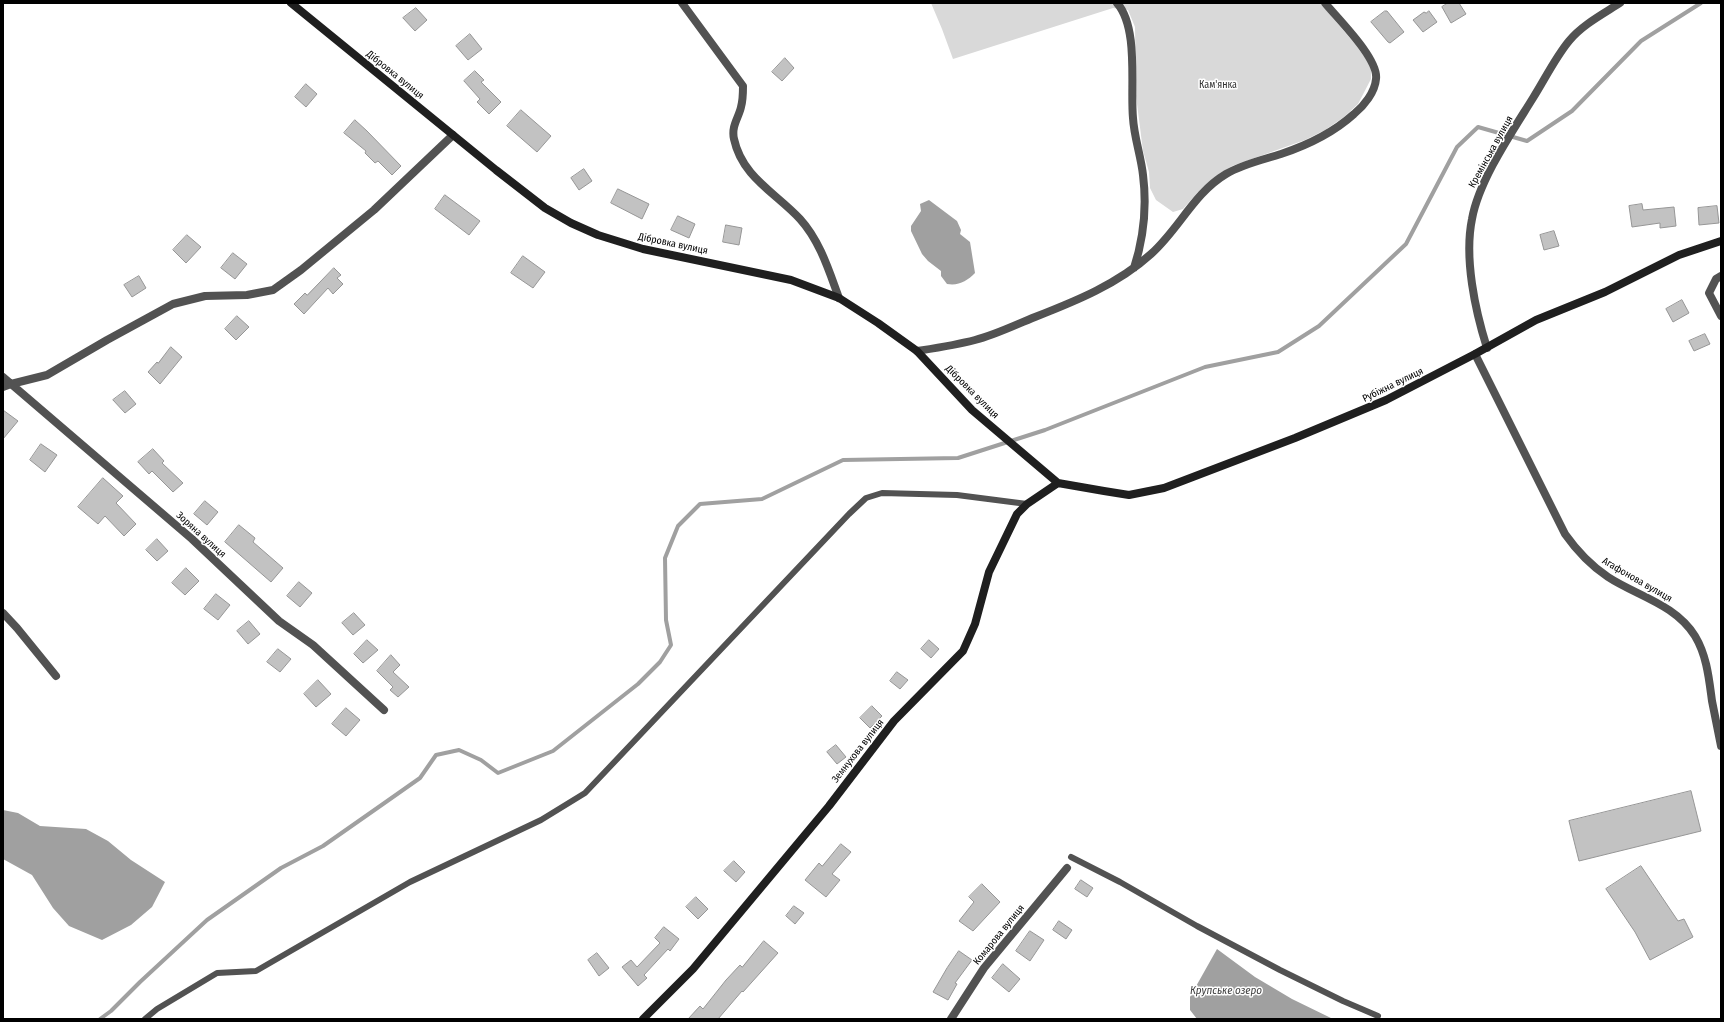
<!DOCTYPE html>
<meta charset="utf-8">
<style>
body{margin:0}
#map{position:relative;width:1724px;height:1022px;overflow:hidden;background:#fff;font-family:"Fira Sans Condensed",sans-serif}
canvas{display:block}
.frame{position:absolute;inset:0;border:4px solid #000;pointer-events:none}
</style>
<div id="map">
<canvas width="1724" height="1022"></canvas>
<div class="frame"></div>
</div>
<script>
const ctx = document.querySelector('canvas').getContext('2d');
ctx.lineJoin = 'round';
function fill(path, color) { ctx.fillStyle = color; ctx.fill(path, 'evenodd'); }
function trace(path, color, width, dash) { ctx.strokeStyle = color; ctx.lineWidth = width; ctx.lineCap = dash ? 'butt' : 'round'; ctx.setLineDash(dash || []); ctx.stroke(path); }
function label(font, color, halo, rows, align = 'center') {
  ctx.font = font + ' "Fira Sans Condensed",sans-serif'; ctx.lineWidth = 3; ctx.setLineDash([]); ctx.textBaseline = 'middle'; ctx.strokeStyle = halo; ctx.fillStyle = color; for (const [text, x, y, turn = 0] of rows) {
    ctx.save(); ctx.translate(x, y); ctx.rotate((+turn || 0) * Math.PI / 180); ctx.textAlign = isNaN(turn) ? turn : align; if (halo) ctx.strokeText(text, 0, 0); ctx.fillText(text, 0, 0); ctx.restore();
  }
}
fill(new Path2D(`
 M931,3h389l35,41 16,22v13l-13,25 -14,13 -19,13 -20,10 -73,26 -15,9 -19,17 -15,17 -10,3 -17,-12 -6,-12 -1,-16 -6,-21 -7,-55 -1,-69 -7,-17 -15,-2 -160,51 -11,-30z`), '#d9d9d9');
fill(new Path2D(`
 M929,200l28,21 4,9 -1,4 10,8 5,31c-8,8 -16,13 -28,11l-6,-8v-5l-13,-10 -6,-7 -11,-23v-5l10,-15 -1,-7z
 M3,810l15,3 22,13 46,3 22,12 23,19 34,22 -13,25 -21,18 -29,15 -33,-14 -16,-18 -21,-33 -29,-16z
 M1217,949l38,28 37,22 41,20h-136l-7,-9v-13z`), '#a0a0a0');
trace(new Path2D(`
 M100,1019l11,-8 29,-29 67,-62 74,-52 42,-22 60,-42 37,-26 16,-23 23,-5 22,10 17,13 55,-22 85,-67 22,-22 11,-17 -5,-25 -1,-62 13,-32 22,-22 62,-5 81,-39 115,-2 87,-28 160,-63 73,-15 41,-26 87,-82 51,-97 21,-20 49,14 45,-30 69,-70 60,-38`), '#a0a0a0', 4);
const building = new Path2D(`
 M1448,3h11l7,11 -15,9 -9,-16z
 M416,8l11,12 -12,11 -12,-13z
 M1385,11h2l17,21 -14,11 -2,-1 -17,-20z
 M1429,11l8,11 -14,10 -10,-12 11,-8 2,1z
 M470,34l12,15 -14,11 -12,-14z
 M785,58l9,10 -12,13 -10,-9z
 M475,71l9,9 -3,2 20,20 -12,12 -12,-12 3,-3 -16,-18z
 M306,84l11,10 -11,13 -11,-10z
 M521,110l30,26 -14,16 -30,-26z
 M355,120l12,11 34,35 -9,9 -14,-14 -3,2 -10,-10 1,-2 -22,-18z
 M584,169l8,12 -13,9 -8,-12z
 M618,189l31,15 -7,15 -31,-16z
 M445,195l35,26 -11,14 -34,-26z
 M1642,204l1,6 31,-3 2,19 -16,2v-5l-28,4 -3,-21z
 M1717,206l2,17 -20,2 -1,-17z
 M678,216l17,8 -6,14 -18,-8z
 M726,225l16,3 -3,17 -16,-3z
 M1554,231l5,15 -15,4 -4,-15z
 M187,235l14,12 -15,16 -13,-13z
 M233,253l14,11 -12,15 -14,-11z
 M523,256l22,16 -12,16 -22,-15z
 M334,268l7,7 -4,3 6,6 -10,10 -5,-6 -24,26 -10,-10 11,-11 2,2z
 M139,276l7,12 -14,9 -8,-12z
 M1682,300l7,13 -16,9 -7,-13z
 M237,316l12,11 -13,13 -11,-11z
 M1705,334l5,10 -16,7 -5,-10z
 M171,347l11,10 -22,27 -12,-12 9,-10 1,1z
 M125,391l11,13 -11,9 -12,-13z
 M3,410l15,11 -15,18z
 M41,444l16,11 -12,17 -15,-12z
 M153,449l11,12 -2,2 21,20 -10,9 -21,-21 -3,3 -11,-12z
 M103,478l20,18 -7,7 20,21 -12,12 -19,-20 -7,8 -20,-17z
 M205,501l13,11 -11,13 -13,-11z
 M239,525l16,13 -2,4 30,26 -12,14 -46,-40z
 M157,539l11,12 -11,10 -11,-11z
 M186,568l13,13 -14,14 -13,-12z
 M299,582l13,11 -12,14 -13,-11z
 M216,594l14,11 -12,15 -14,-11z
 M354,613l11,12 -12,10 -11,-12z
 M249,621l11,13 -12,10 -11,-13z
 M367,640l11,10 -15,13 -9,-9z
 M929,640l10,9 -8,9 -10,-9z
 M278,649l13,10 -11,13 -13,-10z
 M391,655l9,10 -7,7 16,15 -11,10 -8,-7 3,-3 -16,-16z
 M897,672l11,8 -8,9 -10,-8z
 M318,680l13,14 -15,13 -12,-13z
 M872,706l10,10 -12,12 -10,-10z
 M346,708l14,12 -14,16 -14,-12z
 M836,745l10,12 -9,7 -10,-12z
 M1691,791l10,40 -122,30 -10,-40z
 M841,844l10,8 -19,22 8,6 -14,17 -21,-17 14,-17 3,3z
 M734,861l11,11 -9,10 -12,-11z
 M1641,866l37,55 6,-2 9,18 -43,23 -15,-28 -29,-43z
 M1081,880l12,8 -6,9 -12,-8z
 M982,884l18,18 -27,29 -14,-10 15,-19 -5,-5z
 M696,897l12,12 -10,10 -12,-12z
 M794,906l10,7 -9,11 -9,-8z
 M1059,921l13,9 -6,9 -13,-9z
 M664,927l15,12 -9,12 -2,-2 -24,26 3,3 -9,8 -16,-19 9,-7 6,7 23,-24 -5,-5z
 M1030,931l14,9 -14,21 -14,-10z
 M764,941l14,12 -35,39 -1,-1 -24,28h-30l12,-13 3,3 23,-29 14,-15 2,2z
 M959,951l13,9 -17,23 2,1 -9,16 -15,-8 14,-24z
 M597,953l12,15 -10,8 -11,-16z
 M1003,964l17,15 -11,13 -17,-14z`);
fill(building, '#c2c2c2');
trace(building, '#969696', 1);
trace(new Path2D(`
 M1071,857l49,25 77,44 83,44 63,31 35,15
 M145,1019l12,-10 60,-36 39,-2 154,-89 131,-62 44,-27 264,-279 17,-16 16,-5 75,2 70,9`), '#525252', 6);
trace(new Path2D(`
 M682,3l61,83c0,7 0,14 -2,21 -2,10 -10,19 -7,32 8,38 42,54 66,80 20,22 29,52 39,79
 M1117,3c22,25 13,84 16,115 1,19 8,38 10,57 4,32 1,62 -9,93
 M1721,276l-5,3 -7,14 12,23
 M1487,348c-12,-38 -23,-90 -15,-129 7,-39 40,-87 61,-121 12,-19 22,-40 36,-57 13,-16 34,-27 51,-38
 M917,351c19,-3 39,-6 58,-11 20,-5 40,-15 60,-23 41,-16 83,-33 116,-63 28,-25 43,-61 75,-80 17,-10 36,-14 55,-20 27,-9 52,-21 73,-40 10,-8 21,-22 22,-35 3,-20 -38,-60 -51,-76
 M1475,354l90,180c12,17 25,31 43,43 29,19 67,27 87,59 12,20 14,43 17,65 3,15 6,30 9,45
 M3,377l189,162 87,82 34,24 71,65
 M3,387l8,-3 36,-9 60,-35 66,-36 32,-8 42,-1 26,-5 28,-20 73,-60 79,-75
 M3,613l14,15 39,48
 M951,1019l33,-51 83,-100`), '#525252', 8);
trace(new Path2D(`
 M291,3l205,167 49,38 26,15 27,12 45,14 148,31 48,18 39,25 39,28 55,59 86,73 46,8 25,4 35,-7 131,-50 91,-38 89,-46 61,-34 69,-28 74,-37 42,-14
 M643,1019l50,-50 136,-163 65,-85 69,-70 12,-27 14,-52 28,-58 10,-10 31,-21`), '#1f1f1f', 8);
label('10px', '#000', '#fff', [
 ["Дібровка вулиця",395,75,39],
 ["Кремінська вулиця",1491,152,-61],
 ["Дібровка вулиця",673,244,12],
 ["Рубіжна вулиця",1393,385,-26],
 ["Дібровка вулиця",972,392,45],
 ["Зоряна вулиця",201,535,42],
 ["Агафонова вулиця",1637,580,30],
 ["Земнухова вулиця",858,751,-52],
 ["Комарова вулиця",999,935,-51]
]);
label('10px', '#303030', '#fff', [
 ["Кам'янка",1218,85]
]);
label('italic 11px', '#414141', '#fff', [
 ["Крупське озеро",1226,991]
]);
</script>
